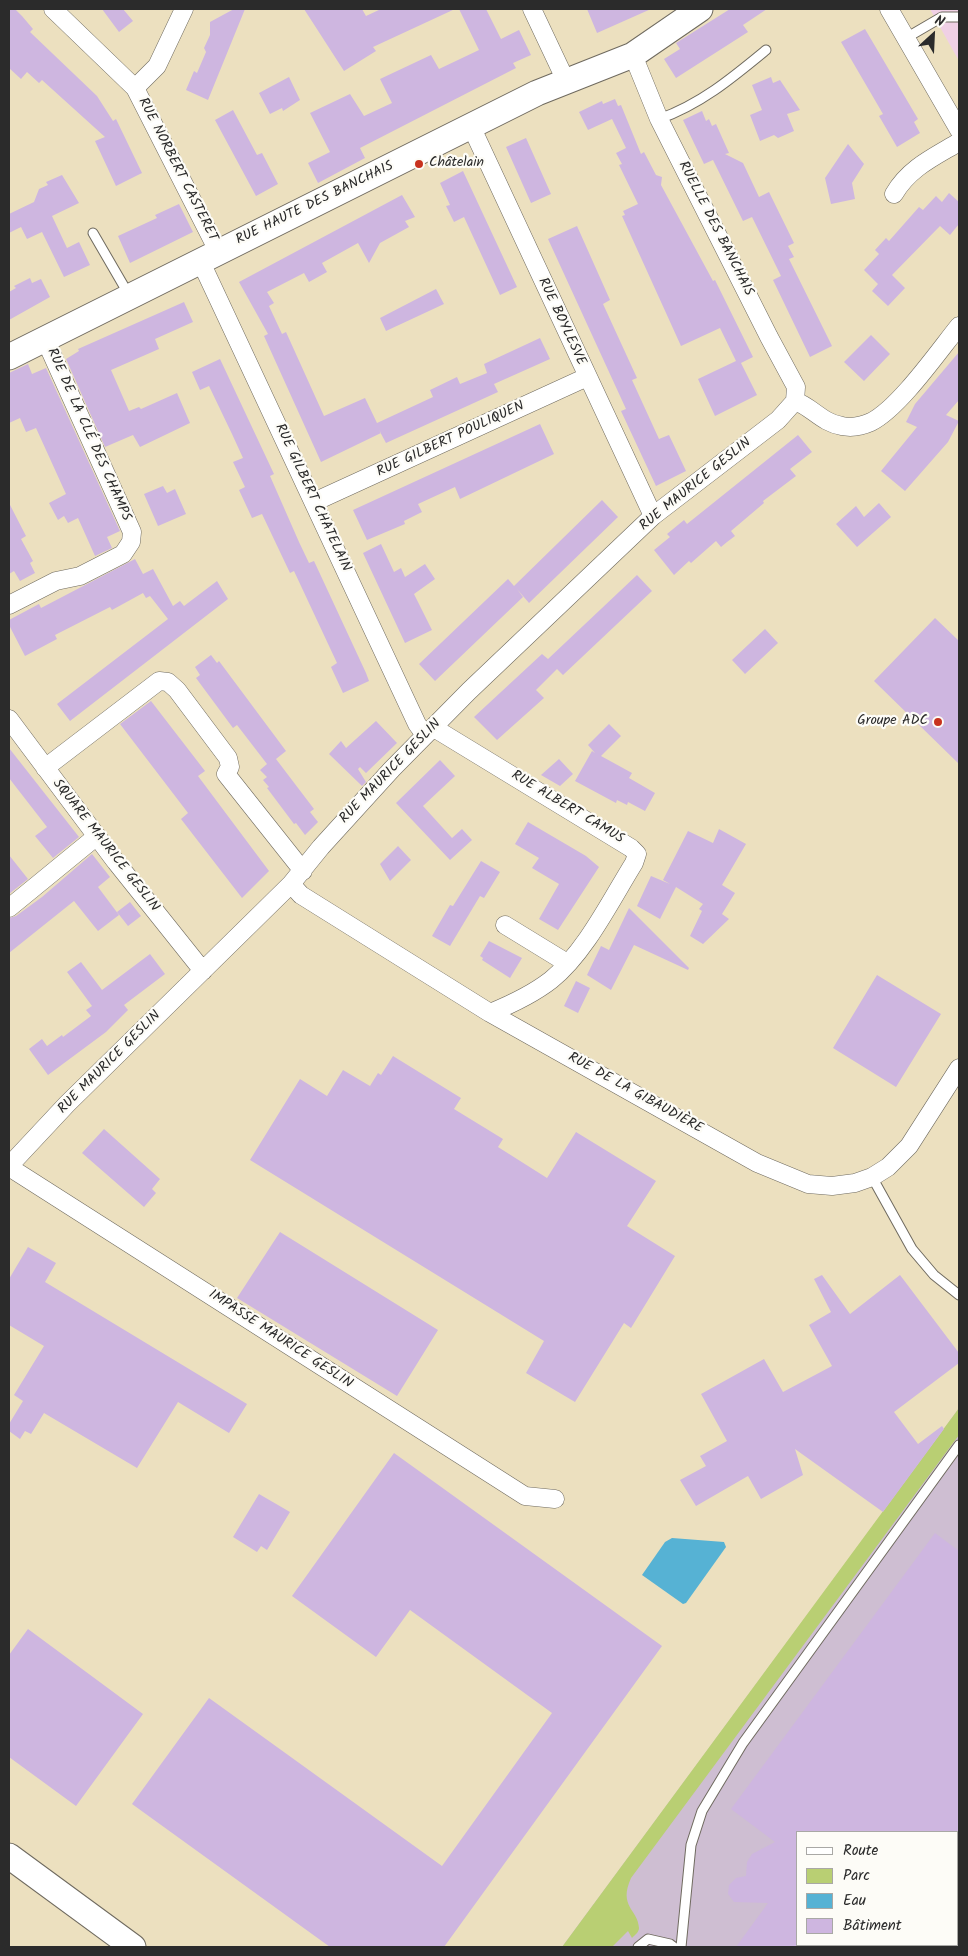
<!DOCTYPE html>
<meta charset="utf-8">
<style>
body{margin:0}
#map{position:relative;width:968px;height:1956px;overflow:hidden;background:#ece0bf;font-family:Kalam,sans-serif}
canvas{display:block}
.frame{position:absolute;inset:0;border:10px solid #2b2b2b;pointer-events:none}
.legend{position:absolute;left:796px;top:1831px;width:162px;height:115px;box-sizing:border-box;background:#fdfcf7;border:1px solid #a9a8a5;margin:0;padding:6px 9px;list-style:none;font-size:15px;color:#2b2b2b}
.legend li{display:flex;align-items:center;gap:10px;height:25px}
.legend b{width:25px;border:1px solid #a9a8a5}
.north{position:absolute;left:908px;top:10px;width:50px;height:50px;-webkit-text-stroke:4px #fdfcf7;paint-order:stroke;rotate:25deg;font-size:14px;font-weight:700;line-height:20px;text-align:center;color:#2b2b2b}
.north::after{content:'';display:block;margin:auto;width:18px;height:22px;background:#2b2b2b;clip-path:polygon(50% 0,100% 100%,50% 72%,0 100%)}
</style>
<div id="map">
<canvas width="968" height="1956"></canvas>
<div class="frame"></div>
<ul class="legend">
<li><b style="height:6px;background:#fff"></b>Route</li>
<li><b style="height:14px;background:#b9cf73"></b>Parc</li>
<li><b style="height:14px;background:#56b2d4"></b>Eau</li>
<li><b style="height:14px;background:#ceb6e0"></b>Bâtiment</li>
</ul>
<div class="north">N</div>
</div>
<script>
const ctx = document.querySelector('canvas').getContext('2d');
ctx.lineJoin = 'round';
function fill(path, color) { ctx.fillStyle = color; ctx.fill(path, 'evenodd'); }
function trace(path, color, width, dash) { ctx.strokeStyle = color; ctx.lineWidth = width; ctx.lineCap = dash ? 'butt' : 'round'; ctx.setLineDash(dash || []); ctx.stroke(path); }
function label(font, color, halo, rows, align = 'center') {
  ctx.font = font + ' Kalam,sans-serif'; ctx.lineWidth = 4.5; ctx.setLineDash([]); ctx.textBaseline = 'middle'; ctx.strokeStyle = halo; ctx.fillStyle = color; for (const [text, x, y, turn = 0] of rows) {
    ctx.save(); ctx.translate(x, y); ctx.rotate((+turn || 0) * Math.PI / 180); ctx.textAlign = isNaN(turn) ? turn : align; if (halo) ctx.strokeText(text, 0, 0); ctx.fillText(text, 0, 0); ctx.restore();
  }
}
fill(new Path2D(`
 M930,9h29v52l-23,-41z`), '#f0d0e5');
fill(new Path2D(`
 M959,1408v539h-397l321,-435zM797,1832h160v113h-160z`), '#cebed2');
fill(new Path2D(`
 M959,1408v27l-328,443c-13,29 7,31 8,50 0,4 -4,7 -7,10l-4,-7 -16,16h-50z`), '#b9cf73');
fill(new Path2D(`
 M672,1538l52,4 2,5 -40,56 -3,1 -41,-29 23,-33z`), '#56b2d4');
fill(new Path2D(`
 M9,9h6l7,7 11,13 -3,3 67,64 16,25 3,-2 26,54 -26,13 -21,-45 10,-4 -63,-57 -3,3 -12,-11 -6,7 -12,-11z
 M102,9h21l10,12 -14,11z
 M234,9h11l-37,91 -22,-10 8,-19 3,2 9,-21 -2,-4 6,-13v-13z
 M304,9h58l4,7 15,-7h74l-82,38 3,4 -32,20z
 M459,9h27l15,30 18,-9 12,25 -18,8 3,5 -156,80 5,10 -47,25 -10,-20 22,-11 -20,-39 40,-19 14,22 28,-13 -12,-24 51,-24 8,14 40,-19z
 M587,9h64l-54,24z
 M730,9h37l-24,16 5,7 -72,46 -12,-19 16,-10 -4,-6z
 M865,29l53,90 -4,3 6,11 -23,14 -18,-31 4,-2 -42,-72z
 M289,77l11,23 -17,11 -1,-3 -12,6 -11,-21z
 M771,77l2,6 7,-3 20,30 -13,4 7,17 -16,7 -4,-3 -14,6 -10,-26 12,-5 -10,-25z
 M615,99l3,7 3,-1 20,49 3,-2 12,23 6,2 -1,8 52,96 2,-1 38,77 -12,6 16,32 -42,21 -17,-37 38,-18 -16,-33 -39,18 -59,-130 3,-1 -2,-4 15,-7 -19,-39 3,-1 -6,-11 10,-5 -14,-29 -24,11 -9,-18 23,-11 1,3z
 M233,110l24,45 5,-2 16,31 -22,12 -41,-76z
 M702,111l4,10 3,-2 3,7 4,-2 13,29 -4,1 18,9 16,34 10,-5 25,51 -6,3 6,11 -5,2 43,87 -22,11 -37,-77 8,-4 -29,-59 -9,4 -30,-61 -9,4 -21,-44z
 M526,138l25,56 -20,9 -25,-56z
 M848,144l16,20 -12,19 3,16 -24,5 -6,-26z
 M463,171l54,116 -17,8 -36,-78 -10,5 -8,-16 4,-1 -10,-22z
 M62,175l17,28 -27,13 15,32 12,-6 11,23 -26,12 -22,-45 -15,7 -6,-12 -12,6v-19l25,-12 5,-13 9,-4 -2,-3z
 M949,193l10,9v22l-9,11 -10,-9 -48,49 13,13 -17,18 -16,-15 6,-7 -14,-14 15,-16 -4,-4 11,-12 3,3 30,-34 4,3 13,-14 6,6z
 M402,195l13,22 -10,4 4,6 -29,16 -11,20 -11,-20 -36,20 5,9 -18,10 -5,-9 -37,19 7,11 -5,3 13,28 4,-2 38,84 41,-18 12,25 56,-26 -3,-7 27,-13 3,7 27,-11 -3,-9 56,-26 10,21 -56,25 4,8 -112,51 -7,-13 2,3 -60,29 -57,-126 4,-2 -29,-52z
 M179,204l14,28 -63,31 -12,-27 39,-18 -2,-3z
 M577,226l33,74 -7,4 34,74 -5,2 27,59 10,-4 17,36 -30,15 -35,-75 5,-2 -78,-170z
 M30,278l2,5 9,-4 9,18 -41,23v-28l7,-4 -2,-2z
 M436,289l8,15 -58,27 -6,-13z
 M184,302l9,20 -38,17 4,10 -48,21 18,41 10,-4 2,2 36,-16 13,30 -50,24 -7,-12 -28,12 -39,-88 13,-8 -1,-2z
 M871,335l19,19 -26,27 -20,-19z
 M959,352v48l-13,15 13,6 -11,21 -43,49 -24,-20 36,-44 -11,-5 9,-18z
 M220,359l54,115 -4,2 29,66 10,21 5,-2 52,112 3,8 -26,12 -12,-26 6,-4 -43,-92 -4,2 -28,-59 -10,4 -13,-28 6,-3 -12,-25 10,-4 -11,-24 -23,-48 -9,4 -8,-18z
 M28,364l4,10 14,-6 74,163 -13,6 5,11 -17,8 -17,-38 -10,5 -4,-7 -6,4 -9,-17 17,-9 -30,-66 -10,4 -6,-14 -11,5v-50z
 M540,424l14,30 -94,45 -5,-12 -37,17 4,8 -18,9 1,3 -38,16 -14,-30z
 M798,435l14,17 -22,17 6,7 -33,25 1,2 -33,28 4,5 -8,6 -6,5 -5,-6 -25,22 -2,-2 -15,14 -20,-25 16,-13 -3,-3 17,-14 3,4z
 M163,486l4,7 8,-4 11,25 -28,12 -14,-32z
 M602,500l16,17 -89,86 -12,-14 6,8 -88,84 -16,-17 89,-85 6,7z
 M9,503l17,33 -5,3 12,22 -3,2 5,10 -15,8 -6,-10 -5,3z
 M879,503l12,14 -34,30 -21,-23 20,-18 8,11z
 M381,544l13,28 7,-4 4,9 20,-13 10,15 -21,15 18,36 -27,13 -42,-90z
 M135,559l8,15 10,-5 20,37 7,-5 4,5 33,-25 11,18 -158,122 -13,-17 111,-85 -18,-23 -4,2 -3,-5 -31,17 -2,-3 -55,28 2,4 -32,17 -16,-31v-5l30,-16 2,4z
 M637,575l15,16 -89,84 -6,-6 -21,21 8,8 -47,42 -23,-23 68,-63 6,5z
 M935,618l24,23v123l-85,-83z
 M765,629l13,14 -33,31 -13,-14z
 M211,655l6,8 2,-2 67,90 -10,8 38,50 -4,3 8,10 -13,13 -9,-12 -2,1 -27,-36 2,-1 -6,-7 4,-3 -7,-7 7,-6 -30,-39 -4,3 -37,-50 4,-3 -5,-8z
 M151,701l54,70 -7,5 71,95 -27,27 -61,-79 7,-6 -68,-89z
 M376,721l21,22 -31,30 -6,-6 -2,2 8,13 -4,4 -33,-32 12,-13 5,7z
 M609,724l12,12 -20,20 31,17 -3,5 26,15 -10,18 -17,-9 -1,3 -10,-5 -1,3 -41,-22 17,-30 3,2 -7,-8z
 M9,748l70,89 -26,21 -18,-22 12,-9 -38,-49z
 M559,759l14,15 -13,12 -19,-11z
 M440,760l15,16 -32,30 29,32 10,-9 10,11 -22,20 -54,-57z
 M528,822l58,34 13,11 -41,63 -19,-11 20,-35 -27,-16 7,-10 -24,-14z
 M719,829l27,15 -24,41 13,8 -13,21 7,5 -26,25 -13,-8 12,-25 -3,-2 4,-5 -27,-17 -16,32 -23,-13 14,-30 19,8 -7,-4 25,-49 25,12z
 M398,846l13,14 -21,21 -10,-17z
 M92,854l18,23 -12,10 21,28 -21,16 -24,-30 -65,52v-35l7,-2 26,-19z
 M9,855l19,24 -19,15z
 M481,861l19,11 -16,26 -4,-2 -30,50 -18,-10 18,-31 3,1z
 M130,902l11,14 -13,10 -11,-14z
 M629,908l60,60 -1,2 -54,-25 -23,45 -24,-15 14,-29 8,4z
 M489,941l33,17 -12,20 -28,-18 1,-2 -3,-2z
 M150,954l15,20 -41,31 4,5 -22,22 -58,43 -19,-26 13,-10 5,7 15,-11 1,2 28,-21 -5,-6 6,-4 -25,-34 14,-10 21,28z
 M877,975l64,39 -45,73 -63,-39z
 M576,981l14,7 -12,25 -14,-7z
 M393,1056l68,42 -7,11 49,30 -5,8 49,31 29,-46 80,49 -29,45 48,30 -44,72 -7,-5 -49,79 -49,-29 18,-32 -294,-181 50,-81 27,17 16,-26 27,16 8,-13 3,2z
 M104,1129l56,50 -8,10 4,4 -12,14 -62,-54z
 M280,1232l158,98 -41,66 -160,-98z
 M28,1247l28,16 -11,19 202,122 -18,29 -51,-31 -41,66 -93,-55 -13,21 -6,-3 -5,8 -11,-8v-7l14,-23 -9,-6 30,-49 -35,-21v-46z
 M822,1275l28,39 50,-39 59,78v10l-65,49 24,32 24,-18 2,3 -61,83 -88,-63 8,26 -42,24 -13,-23 -52,30 -16,-26 26,-14 -6,-10 27,-15 -26,-47 63,-35 19,33 49,-26 -23,-41 22,-13 -17,-33z
 M394,1453l268,193 -218,301h-114l-198,-143 77,-106 233,168 110,-153 -142,-103 -34,47 -84,-61z
 M259,1494l31,18 -23,38 -6,-4 -4,6 -24,-15z
 M935,1533l24,18v281h-162v115h-61l32,-44 -34,-1 -6,-8 1,-9 7,-7 10,-2 1,-14 5,-8 23,-12 -44,-33z
 M28,1629l115,85 -67,92 -67,-49v-102z`), '#ceb6e0');
const lane = new Path2D(`
 M906,38l36,-21h17
 M659,119c42,-15 73,-41 107,-69
 M93,233l36,62
 M872,1177l40,72 22,26 25,20
 M638,1947l10,-8 22,5 4,3
 M681,1947l10,-102 11,-34 41,-68 216,-298`);
const street = new Path2D(`
 M53,9l82,79 83,163
 M532,9l34,72
 M889,9l70,121
 M633,55l26,64 110,218 27,50 -1,14
 M135,88l22,-22 27,-57
 M471,126l182,390
 M894,194c15,-26 40,-37 65,-52
 M200,260l217,464 8,11
 M795,401c17,6 27,22 47,25 9,2 20,0 29,-4 28,-14 67,-70 88,-96
 M314,502l273,-125
 M9,605l47,-24 24,-5 43,-22 8,-12 1,-10 -87,-193
 M9,719l107,143 87,109
 M434,728l197,120 6,6 -3,9c-23,37 -49,90 -83,117 -18,14 -39,24 -61,33
 M45,768l114,-87 9,1 9,8 51,68 2,9 -4,7 77,97
 M291,884l10,11 189,118 267,150 51,21 24,2 23,-3 17,-6 16,-10 21,-21 50,-78
 M9,908l88,-72
 M505,925l62,38
 M9,1166l58,-62 224,-220 30,-37 71,-78 77,-78 184,-175 125,-96 17,-19
 M9,1167l516,329 30,3`);
const secondary = new Path2D(`
 M9,357l528,-264 96,-38 67,-46
 M9,1856l124,91`);
trace(lane, '#6f6a5f', 11);
trace(street, '#6f6a5f', 19);
trace(secondary, '#6f6a5f', 27);
trace(lane, '#fff', 9);
trace(street, '#fff', 18);
trace(secondary, '#fff', 25);
for (const [x, y, r, color] of [
 [419,164,5,"#c8321e"],
 [938,722,5,"#c8321e"]
]) { const dot = new Path2D(); dot.arc(x, y, r, 0, 2 * Math.PI); ctx.fillStyle = color; ctx.fill(dot); trace(dot, '#fdfcf7', 2); }
label('14px', '#2b2b2b', '#fdfcf7', [
 ["Châtelain",429,164],
 ["Groupe ADC",928,722,"right"]
], 'left');
label('14px', '#2b2b2b', '#fdfcf7', [
 ["RUE NORBERT CASTERET",177,170,63],
 ["RUE HAUTE DES BANCHAIS",315,204,-26],
 ["RUELLE DES BANCHAIS",715,229,63],
 ["RUE BOYLESVE",561,322,65],
 ["RUE DE LA CLÉ DES CHAMPS",88,435,66],
 ["RUE GILBERT POULIQUEN",451,440,-25],
 ["RUE MAURICE GESLIN",696,485,-39],
 ["RUE GILBERT CHATELAIN",312,498,65],
 ["RUE MAURICE GESLIN",391,772,-46],
 ["RUE ALBERT CAMUS",567,808,31],
 ["SQUARE MAURICE GESLIN",105,846,52],
 ["RUE MAURICE GESLIN",110,1063,-45],
 ["RUE DE LA GIBAUDIÈRE",635,1094,29],
 ["IMPASSE MAURICE GESLIN",280,1340,33]
]);
</script>
